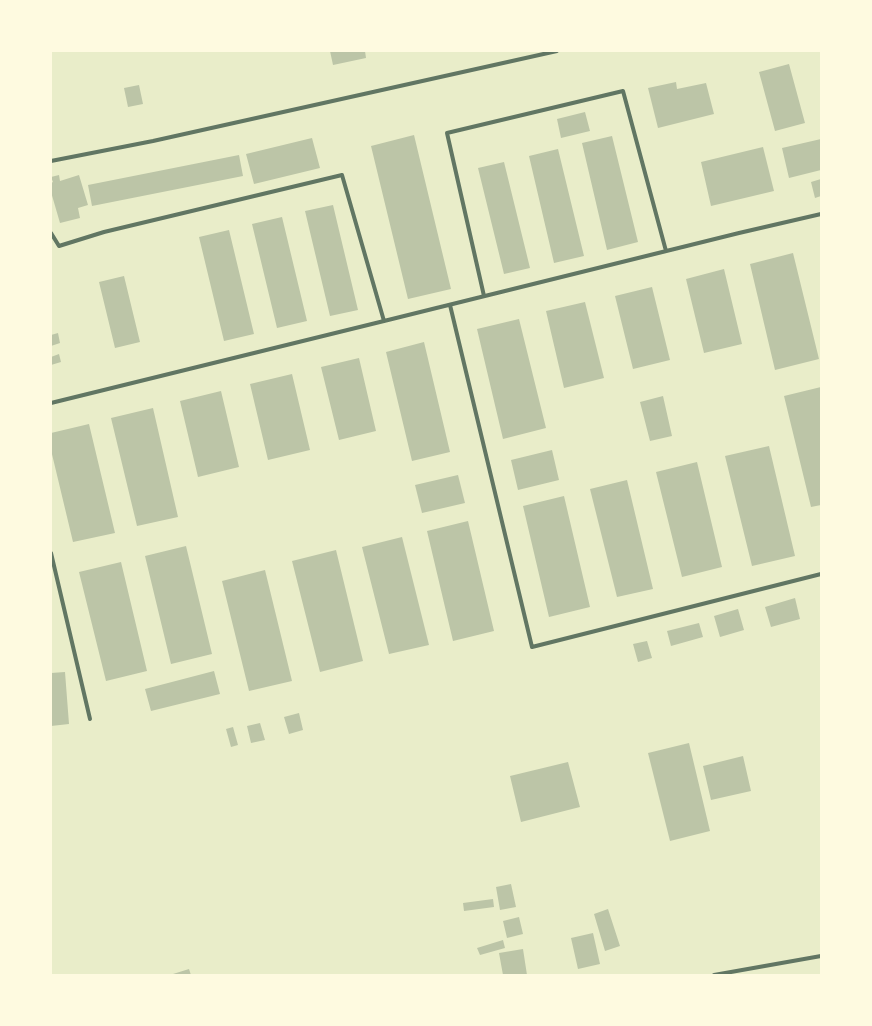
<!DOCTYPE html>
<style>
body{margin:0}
#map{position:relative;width:872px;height:1026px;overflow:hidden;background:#e9edc9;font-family:Manrope,sans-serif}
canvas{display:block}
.frame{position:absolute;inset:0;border:52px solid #fefae0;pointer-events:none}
</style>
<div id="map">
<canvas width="872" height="1026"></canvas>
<div class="frame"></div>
</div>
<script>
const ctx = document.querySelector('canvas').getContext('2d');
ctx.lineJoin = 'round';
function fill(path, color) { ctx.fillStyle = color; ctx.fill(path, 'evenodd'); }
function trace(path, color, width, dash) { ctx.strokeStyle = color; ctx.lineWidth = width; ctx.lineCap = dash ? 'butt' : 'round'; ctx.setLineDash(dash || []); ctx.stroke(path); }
fill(new Path2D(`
 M330,51h35l1,7 -33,7z
 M789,64l16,59 -30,8 -16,-59z
 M676,82l1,7 29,-6 8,31 -56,14 -10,-40z
 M139,85l4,19 -15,3 -4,-19z
 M585,112l5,19 -29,7 -4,-19z
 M414,135l37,154 -43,10 -37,-153z
 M612,136l26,106 -31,8 -25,-107z
 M312,138l8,30 -66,16 -8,-30z
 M821,139v31l-32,8 -7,-30z
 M763,147l11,44 -63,15 -10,-44z
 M558,149l26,107 -30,7 -25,-107z
 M239,155l4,21 -151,30 -4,-21z
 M504,162l26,106 -26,6 -26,-106z
 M59,175l1,6 19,-6 9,30 -10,3 2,10 -20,5 -9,-31v-9l2,-1 -2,-5z
 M821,179v17l-6,2 -4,-16z
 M333,205l25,105 -28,6 -25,-105z
 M282,217l25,104 -30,7 -25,-104z
 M229,230l25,104 -30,7 -25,-104z
 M793,253l26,106 -44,11 -25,-106z
 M724,269l18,75 -38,9 -18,-74z
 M124,276l16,66 -25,6 -16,-66z
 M652,287l18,73 -37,9 -18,-73z
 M585,302l19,76 -40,10 -18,-77z
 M519,319l27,109 -43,11 -26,-110z
 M58,333l2,10 -9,3v-11z
 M424,342l26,110 -38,9 -26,-109z
 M59,354l2,8 -10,3v-8z
 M359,358l17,73 -37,9 -18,-73z
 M292,374l18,76 -42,10 -18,-76z
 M821,387v118l-10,2 -27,-111z
 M221,391l18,76 -41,10 -18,-76z
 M663,396l9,40 -22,5 -10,-39z
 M153,408l25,109 -41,9 -26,-108z
 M89,424l26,109 -42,9 -22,-92v-17z
 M769,446l26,110 -43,10 -27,-110z
 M552,450l7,30 -41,10 -7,-30z
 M697,462l25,105 -40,10 -26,-105z
 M458,475l7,28 -43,10 -7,-28z
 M627,480l26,109 -36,8 -27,-108z
 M564,496l26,111 -41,10 -26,-111z
 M468,521l26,110 -41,10 -26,-110z
 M402,537l27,108 -40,9 -27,-107z
 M186,546l26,108 -41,10 -26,-108z
 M336,550l27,111 -43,11 -28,-111z
 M121,562l26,109 -41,10 -27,-109z
 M265,570l27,111 -43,10 -27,-110z
 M795,598l5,21 -29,8 -6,-20z
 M738,609l6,21 -24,7 -6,-21z
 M699,623l4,14 -32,9 -4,-15z
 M647,641l5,17 -14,4 -5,-18z
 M214,671l6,23 -69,17 -6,-22z
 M65,672l4,52 -18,2v-53z
 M299,713l4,17 -14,4 -5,-17z
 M260,723l5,17 -14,3 -4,-17z
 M233,727l5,18 -7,2 -5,-18z
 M689,743l21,88 -40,10 -22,-88z
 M743,756l8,35 -40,9 -8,-34z
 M568,762l12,45 -59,15 -11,-46z
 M511,884l5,23 -16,3 -4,-23z
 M493,899l1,8 -30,4 -1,-8z
 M608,909l12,37 -15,5 -11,-37z
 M519,917l4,17 -16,4 -4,-17z
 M593,933l7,31 -22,5 -7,-31z
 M503,940l2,8 -25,7 -3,-7z
 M523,949l4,26h-24l-4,-22z
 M189,969l2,6h-18v-1z`), '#bcc5a7');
trace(new Path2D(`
 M51,161l102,-20 404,-90
 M51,233l8,13 45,-14 238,-57 42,146 355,-88 82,-19
 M484,296l-37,-163 176,-42 43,160
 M450,305l82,342 289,-73
 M51,403l333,-82
 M51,553l39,166
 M714,975l107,-19`), '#617663', 4);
</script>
